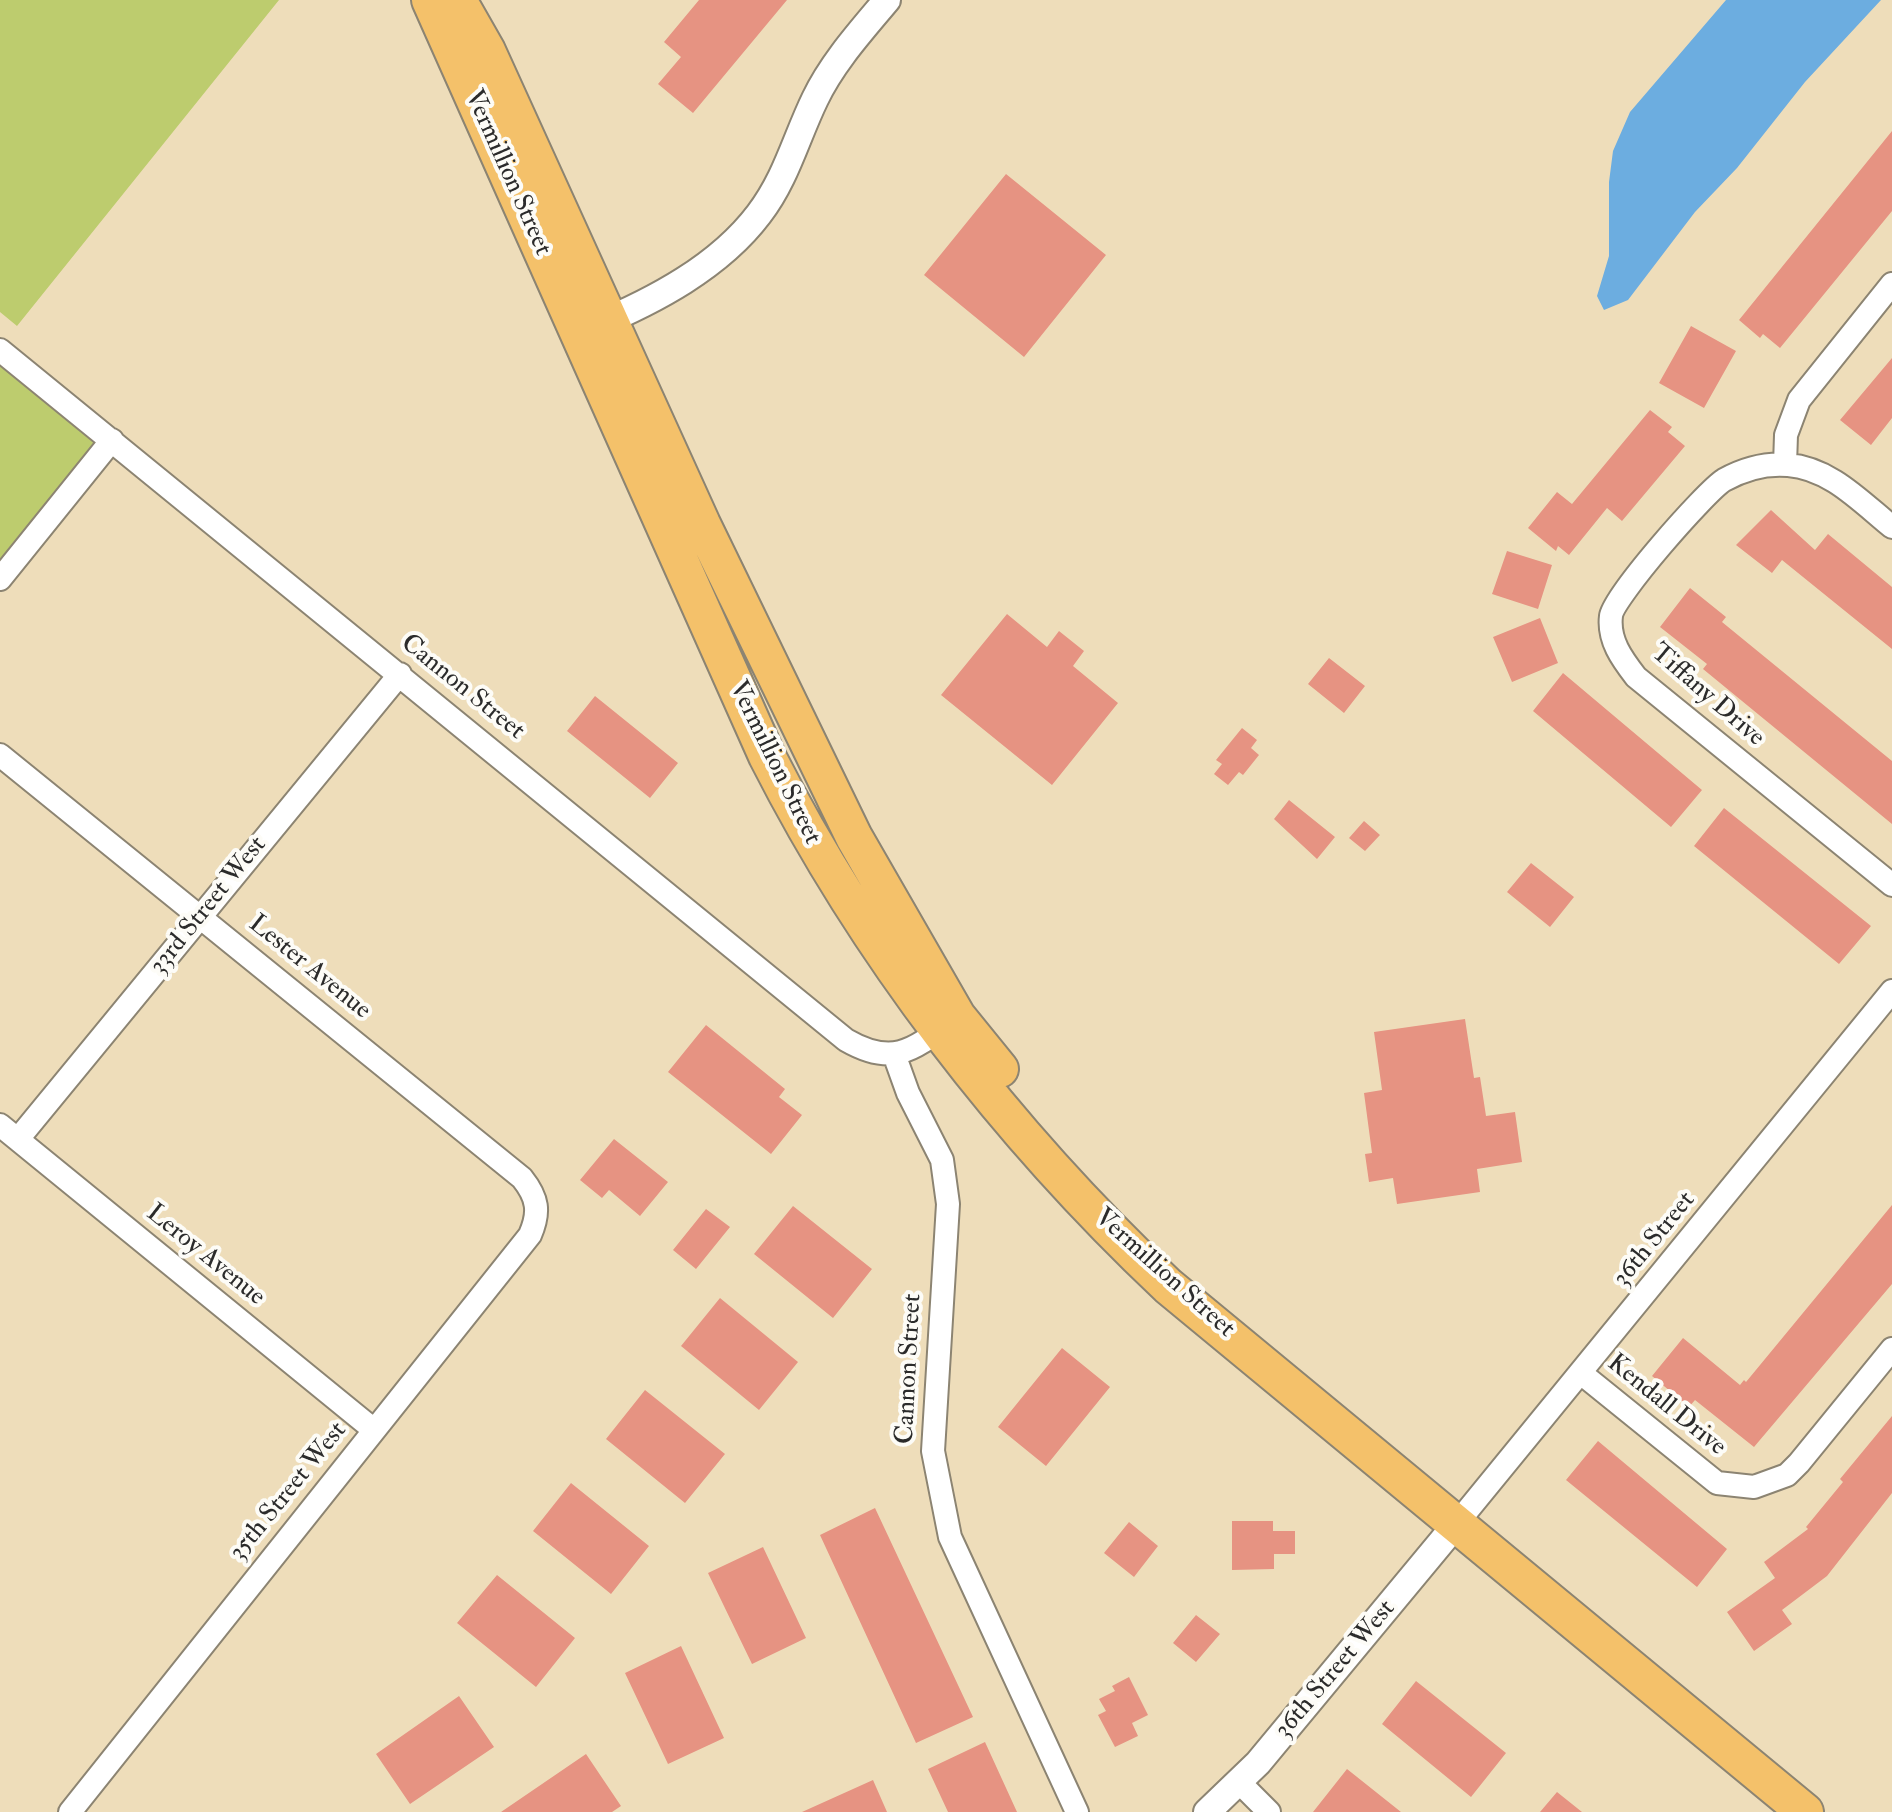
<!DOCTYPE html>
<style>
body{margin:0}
canvas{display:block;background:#eeddba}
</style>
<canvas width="1892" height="1812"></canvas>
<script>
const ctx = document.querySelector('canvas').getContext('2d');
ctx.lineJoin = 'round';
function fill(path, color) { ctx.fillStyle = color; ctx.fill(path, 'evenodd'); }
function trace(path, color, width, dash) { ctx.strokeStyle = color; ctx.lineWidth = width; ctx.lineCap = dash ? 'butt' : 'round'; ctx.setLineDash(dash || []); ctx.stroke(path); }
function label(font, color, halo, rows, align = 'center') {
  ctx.font = font + ' "IM FELL Double Pica",serif'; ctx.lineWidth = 8; ctx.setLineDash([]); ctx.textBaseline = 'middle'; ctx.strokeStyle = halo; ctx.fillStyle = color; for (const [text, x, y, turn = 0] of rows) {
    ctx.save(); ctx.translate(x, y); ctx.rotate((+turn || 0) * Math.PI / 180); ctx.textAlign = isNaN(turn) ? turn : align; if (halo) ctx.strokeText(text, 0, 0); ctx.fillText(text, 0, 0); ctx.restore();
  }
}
fill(new Path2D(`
 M0,0h279l-262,326 -17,-14z
 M0,350l112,90 -112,139z`), '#bdcc6e');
fill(new Path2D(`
 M1726,0h155l-76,82 -68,86 -42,44 -67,88 -24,10 -7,-14 12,-40v-74l4,-31 17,-39z`), '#6cade0');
fill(new Path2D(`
 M699,0h88l-94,113 -35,-29 23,-27 -17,-15z
 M1892,131v80l-112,137 -17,-14 -3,4 -21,-18z
 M1006,174l100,81 -82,102 -100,-82z
 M1691,326l45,25 -32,57 -45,-25z
 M1892,358v60l-21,27 -31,-25z
 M1650,410l22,17 -4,5 17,14 -63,75 -15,-13 -38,47 -11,-9 -2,5 -28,-23 29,-36 15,12z
 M1771,510l44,40 13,-16 64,53v62l-110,-89 -10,13 -36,-28z
 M1507,551l45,14 -14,44 -46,-15z
 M1690,588l36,29 -4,5 170,139v63l-189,-155 4,-5 -47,-37z
 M1007,614l40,33 12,-16 25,20 -11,15 45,37 -66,82 -111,-90z
 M1540,618l18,45 -46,19 -19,-45z
 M1329,658l36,28 -21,27 -36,-29z
 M1563,673l139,117 -31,37 -138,-116z
 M595,696l83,67 -28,35 -83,-67z
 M1242,728l15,12 -6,8 8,7 -16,20 -4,-3 -11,13 -14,-11 8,-10 -6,-4z
 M1289,800l46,37 -18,22 -43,-40z
 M1724,808l147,118 -32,38 -145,-118z
 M1364,821l16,14 -15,16 -16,-13z
 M1531,863l43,34 -24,30 -43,-35z
 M1465,1019l9,59 6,-1 6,39 29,-4 7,50 -45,7 3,23 -83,12 -4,-26 -24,4 -4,-28 7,-1 -8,-60 18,-3 -8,-58z
 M706,1025l79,64 -6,8 23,18 -31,39 -103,-82z
 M614,1139l54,43 -28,34 -31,-26 -7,8 -22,-18z
 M1892,1205v79l-138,163 -59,-47 -6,7 -37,-31 31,-38 57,47 4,-5 2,2z
 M793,1206l79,63 -39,49 -79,-64z
 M706,1209l24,18 -34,42 -23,-19z
 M720,1298l78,64 -39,48 -78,-64z
 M1062,1348l48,39 -64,79 -48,-39z
 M645,1390l80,64 -40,49 -79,-64z
 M1892,1416v77l-65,83 -45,34 10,14 -38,27 -27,-39 48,-34 -11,-16 44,-33 -2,-2 37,-45 -3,-3z
 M1598,1441l129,108 -30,38 -131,-107z
 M571,1483l78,63 -38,48 -78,-63z
 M875,1508l98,209 -57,26 -96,-208z
 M1232,1521h41v10h22v23h-21v15l-42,1z
 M1129,1522l29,24 -24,31 -30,-24z
 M763,1547l43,91 -54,26 -44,-91z
 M497,1575l78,63 -39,49 -79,-64z
 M1196,1615l24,19 -24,28 -23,-19z
 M681,1646l43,92 -56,26 -43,-91z
 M1129,1677l19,38 -16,8 6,13 -23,11 -17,-32 8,-4 -7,-12 16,-8 -3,-5z
 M1416,1681l90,72 -35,44 -89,-73z
 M459,1696l35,51 -84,57 -34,-50z
 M985,1742l32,70h-69l-20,-43z
 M586,1754l35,52 -9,6h-111z
 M1347,1769l54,43h-88z
 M873,1780l14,32h-85z
 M1557,1792l25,20h-42z`), '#e69382');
const minor = new Path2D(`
 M0,350l846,690c45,26 65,12 103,-17
 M1785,465l1,-30 13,-35 93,-116
 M1892,527c-31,-25 -62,-59 -104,-62 -23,-2 -44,4 -64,15 -19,12 -111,117 -113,136 -3,24 11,43 25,61l256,208
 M0,579l112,-139
 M0,755l522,423c16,20 18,34 8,57l-460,577
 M894,1054l14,39 34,67 6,44 -15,247 17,86 127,275
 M0,1125l374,305
 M18,1139l382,-465
 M1582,1374l135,109 37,4 33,-12 12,-12 93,-114
 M1458,1522l434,-531
 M1240,1783l29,29`);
const tertiary = new Path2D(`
 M594,326c60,-25 125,-59 165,-112 27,-35 37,-76 56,-115 17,-36 46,-68 72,-99
 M1207,1812l51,-49 200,-241`);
const trunk = new Path2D(`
 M430,0l337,756c100,197 240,378 401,530l637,526
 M458,0l29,51 215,473 152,313 103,179 43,53`);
trace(minor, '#8c8472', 26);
trace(tertiary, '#8c8472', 30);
trace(trunk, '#8c8472', 40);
trace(minor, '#fff', 22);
trace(tertiary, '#fff', 26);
trace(trunk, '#f4c16a', 36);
label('26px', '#2b2b2b', '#fdfcf7', [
 ["Vermillion Street",507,173,66],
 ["Cannon Street",462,688,39],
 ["Tiffany Drive",1707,696,41],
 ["Vermillion Street",774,763,64],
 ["33rd Street West",209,906,-51],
 ["Lester Avenue",309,968,39],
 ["36th Street",1655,1240,-51],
 ["Leroy Avenue",205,1256,39],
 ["Vermillion Street",1164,1274,42],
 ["Cannon Street",910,1369,-87],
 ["Kendall Drive",1666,1406,39],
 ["35th Street West",289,1492,-51],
 ["36th Street West",1336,1670,-50]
]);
</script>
